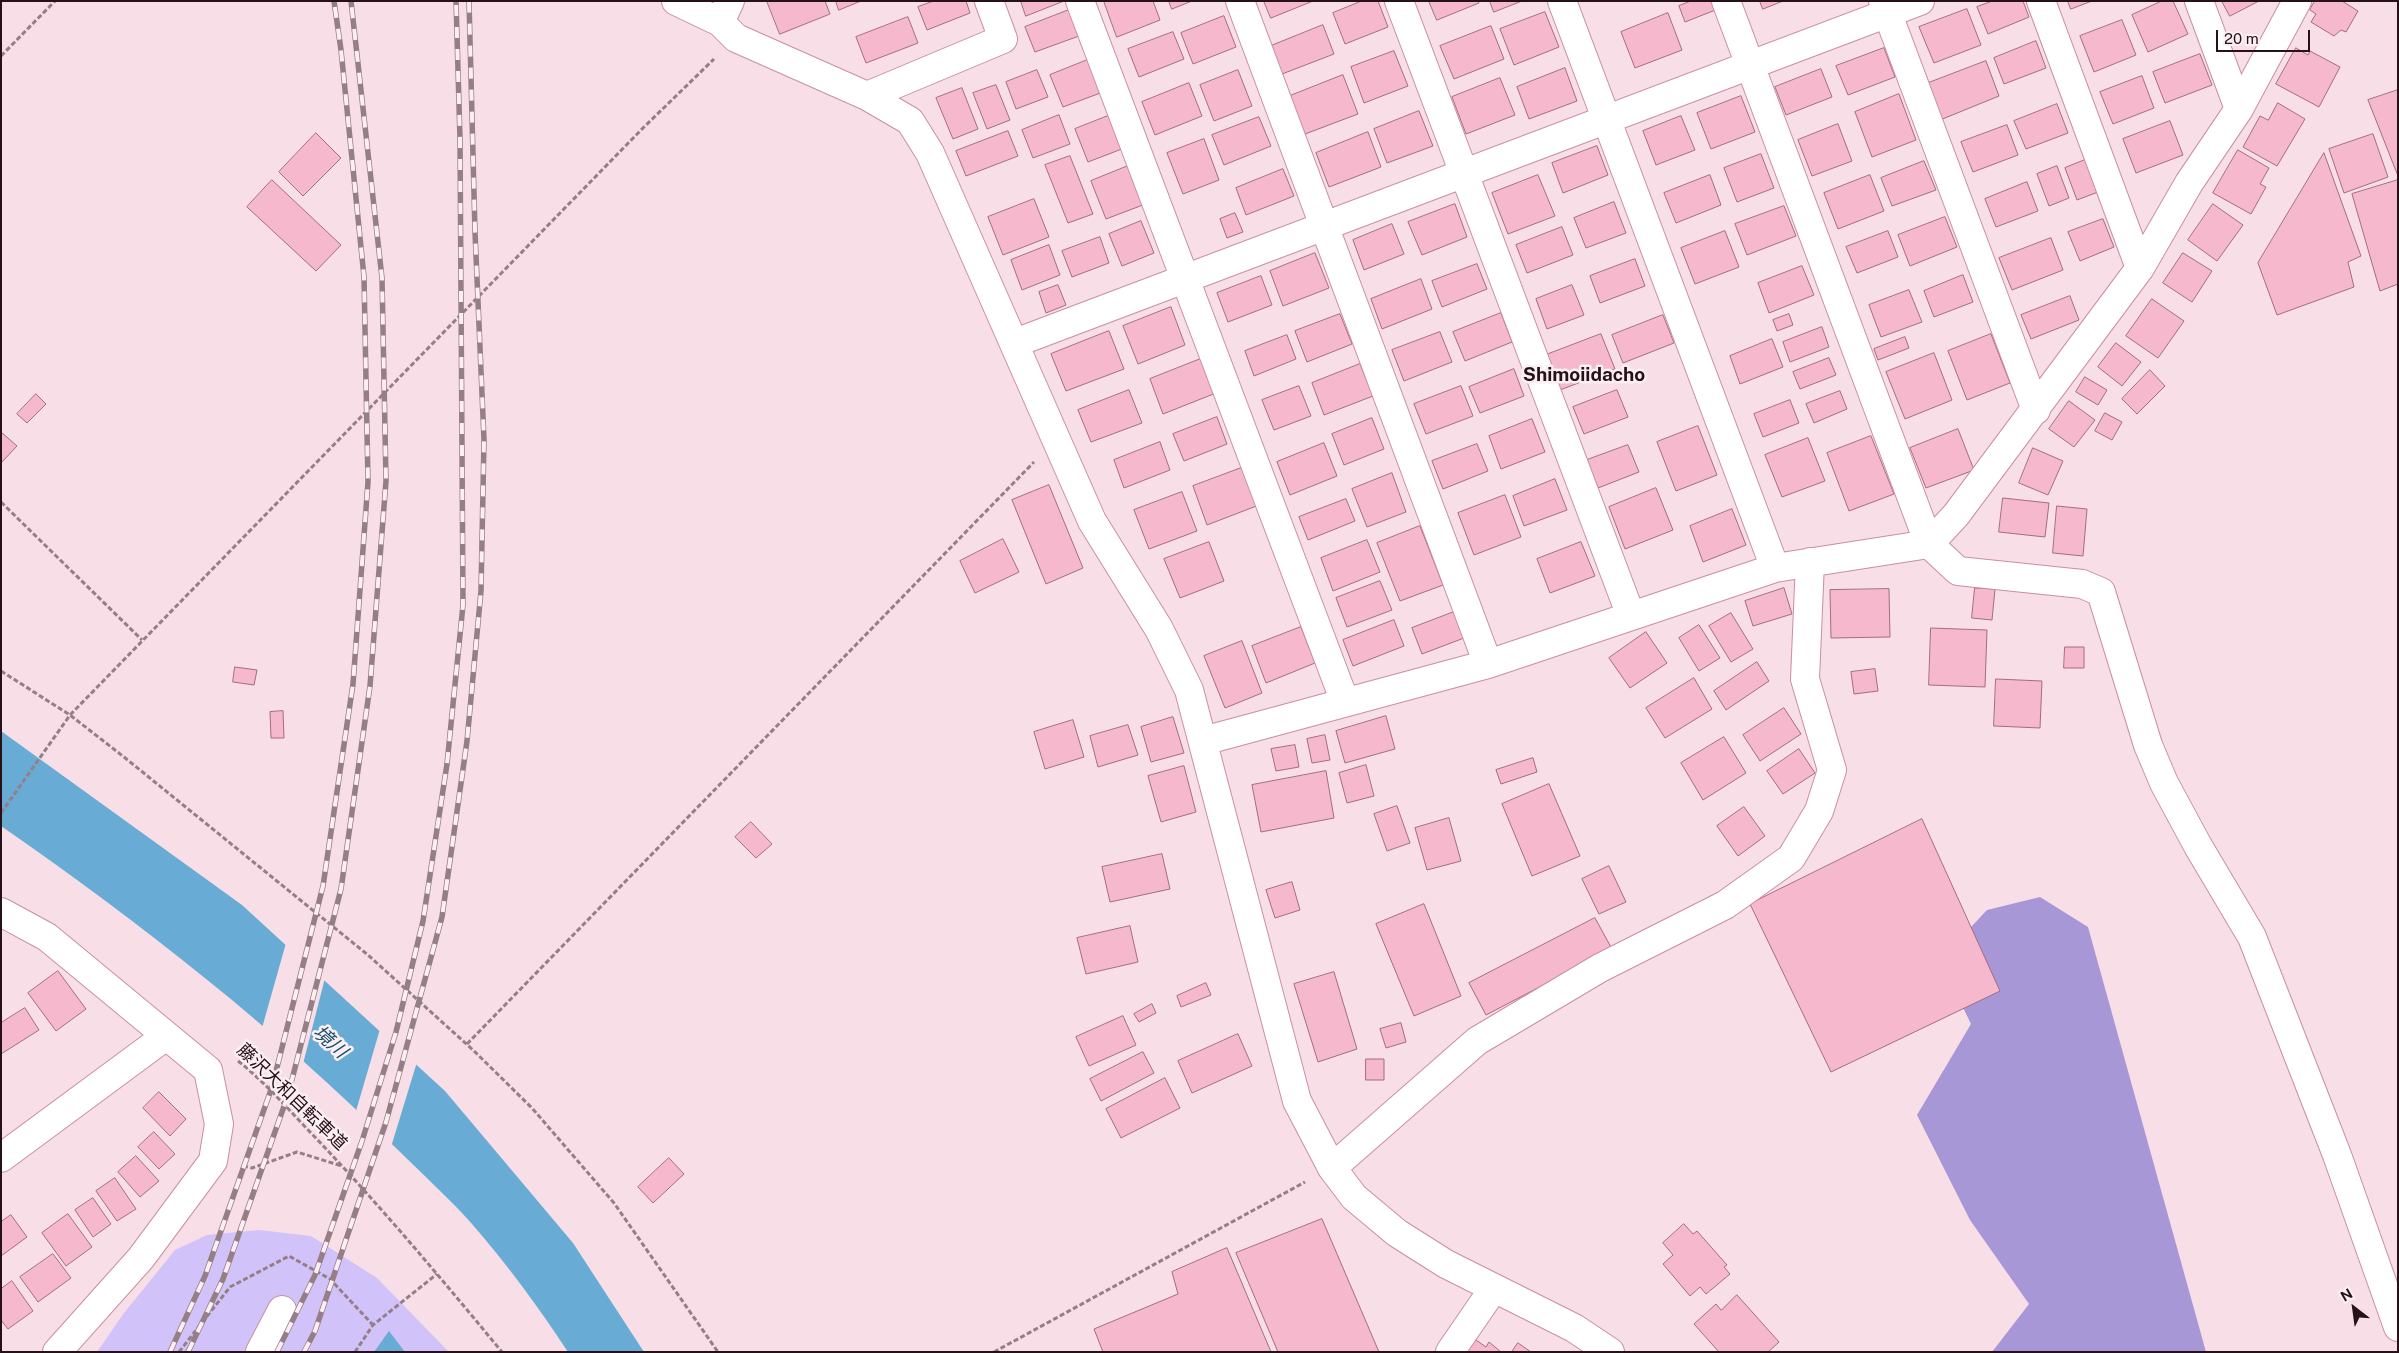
<!DOCTYPE html>
<meta charset="utf-8">
<style>
body{margin:0}
#map{position:relative;width:2399px;height:1353px;overflow:hidden;background:#f8dee6;font-family:"Public Sans",sans-serif}
canvas{display:block}
.frame{position:absolute;inset:0;border:2px solid #261119;pointer-events:none}
.north{position:absolute;left:2329px;top:1283px;width:50px;height:50px;-webkit-text-stroke:4px #fceff3;paint-order:stroke;rotate:330deg;font-size:14px;font-weight:700;line-height:20px;text-align:center;color:#261119}
.north::after{content:'';display:block;margin:auto;width:18px;height:22px;background:#261119;clip-path:polygon(50% 0,100% 100%,50% 72%,0 100%)}
.scale{position:absolute;left:2216px;top:30px;width:94px;height:22px;box-sizing:border-box;border:2px solid #261119;border-top:0;padding-left:6px;font-size:15px;line-height:18px;white-space:nowrap;color:#261119;-webkit-text-stroke:4px #fceff3;paint-order:stroke}
</style>
<div id="map">
<canvas width="2399" height="1353"></canvas>
<div class="frame"></div>
<div class="north">N</div>
<div class="scale">20 m</div>
</div>
<script>
const ctx = document.querySelector('canvas').getContext('2d');
ctx.lineJoin = 'round';
function fill(path, color) { ctx.fillStyle = color; ctx.fill(path, 'evenodd'); }
function trace(path, color, width, dash) { ctx.strokeStyle = color; ctx.lineWidth = width; ctx.lineCap = dash ? 'butt' : 'round'; ctx.setLineDash(dash || []); ctx.stroke(path); }
function label(font, color, halo, rows, align = 'center') {
  ctx.font = font + ' "Public Sans","Noto Sans JP",sans-serif'; ctx.lineWidth = 5; ctx.setLineDash([]); ctx.textBaseline = 'middle'; ctx.strokeStyle = halo; ctx.fillStyle = color; for (const [text, x, y, turn = 0] of rows) {
    ctx.save(); ctx.translate(x, y); ctx.rotate((+turn || 0) * Math.PI / 180); ctx.textAlign = isNaN(turn) ? turn : align; if (halo) ctx.strokeText(text, 0, 0); ctx.fillText(text, 0, 0); ctx.restore();
  }
}
fill(new Path2D(`
 M259,1230l52,6 66,42 72,74h-352l27,-39 51,-63 32,-15z`), '#d1c3f9');
fill(new Path2D(`
 M2040,897l48,30 118,425h-214l37,-48 -59,-84 -53,-105 54,-91 -31,-64 47,-50z`), '#a897d6');
fill(new Path2D(`
 M1,731l241,174 203,186 128,152 71,109h-76c-29,-44 -61,-88 -96,-128 -23,-26 -50,-50 -75,-75 -121,-120 -256,-226 -396,-323z
 M389,1331l16,21h-31z`), '#68acd5');
fill(new Path2D(`
 M286,943l39,35 -22,86 -41,-36z
 M380,1029l37,33 -26,85 -35,-36z`), '#f8dee6');
const building = new Path2D(`
 M767,1h58l5,13 -50,20z
 M836,1h25l-22,9z
 M934,1h32l4,12 -43,17 -9,-23z
 M1021,1h43l-38,15z
 M1104,1h49l7,19 -43,17z
 M1169,1h23l-20,8z
 M1264,1h49l-42,17z
 M1362,1h16l10,26 -43,17 -12,-31z
 M1429,1h49l1,2 -42,17z
 M1490,1h32l-28,11z
 M1691,1h24l3,8 -33,13 -6,-16z
 M1760,1h23l-20,8z
 M1993,1h30l6,16 -41,17 -11,-27z
 M2068,1h24l-21,8z
 M2162,1h11l15,33 -40,18 -16,-37z
 M2222,1h37l-29,15z
 M2315,1h27l16,10 -12,21 -5,-2 -7,6 -23,-14 5,-8 -6,-4z
 M1967,9l14,36 -47,18 -15,-36z
 M1069,10l10,26 -44,16 -10,-25z
 M1545,12l14,35 -45,18 -14,-36z
 M1668,13l14,37 -47,18 -14,-36z
 M1224,16l12,31 -43,17 -12,-31z
 M908,17l10,26 -52,20 -10,-26z
 M2122,20l14,35 -42,17 -14,-36z
 M1323,25l11,29 -52,20 -11,-28z
 M1491,26l13,33 -50,20 -14,-33z
 M1173,32l11,27 -45,18 -11,-28z
 M2036,41l10,27 -42,16 -10,-26z
 M1884,48l11,29 -47,18 -12,-29z
 M2296,48l12,7 2,-4 30,16 -21,40 -43,-23z
 M1394,51l14,35 -44,17 -13,-36z
 M2200,54l12,31 -47,18 -12,-31z
 M1090,59l13,33 -40,15 -13,-32z
 M1986,61l13,35 -59,24 -14,-36z
 M1565,68l12,33 -48,18 -12,-32z
 M1821,69l11,28 -46,18 -11,-28z
 M1037,70l11,27 -32,12 -10,-27z
 M1238,70l14,36 -38,15 -14,-36z
 M1343,75l15,39 -53,20 -15,-38z
 M2142,76l12,32 -41,16 -13,-32z
 M1500,78l15,37 -49,19 -14,-37z
 M1189,83l13,33 -47,19 -13,-33z
 M996,85l14,35 -23,9 -14,-36z
 M962,88l16,41 -25,10 -17,-41z
 M2398,90v86l-30,-76z
 M1899,94l17,46 -44,17 -17,-45z
 M1741,96l14,36 -44,17 -14,-36z
 M2278,103l27,16 -28,47 -34,-19 17,-31 8,4z
 M2057,104l11,29 -42,16 -12,-28z
 M1419,111l14,35 -46,17 -13,-34z
 M1113,114l14,33 -39,15 -13,-33z
 M1059,115l11,29 -37,14 -11,-28z
 M1681,116l14,34 -39,15 -13,-34z
 M1259,117l12,29 -47,19 -12,-30z
 M2170,121l13,34 -47,18 -13,-34z
 M1838,124l14,37 -40,15 -14,-36z
 M2007,125l11,30 -45,17 -12,-30z
 M1008,131l10,25 -52,20 -10,-25z
 M1368,132l13,35 -52,20 -13,-34z
 M316,133l25,25 -38,38 -24,-24z
 M2373,134l15,43 -44,16 -15,-44z
 M1204,139l15,41 -36,14 -16,-41z
 M1597,146l11,29 -45,18 -11,-30z
 M2238,150l31,18 -9,16 6,3 -15,27 -38,-21z
 M2324,153l37,103 -13,6 6,25 -77,28 -19,-52z
 M1761,154l13,34 -37,14 -13,-34z
 M1070,156l23,58 -25,9 -23,-58z
 M2085,160l13,32 -21,8 -12,-32z
 M1924,161l12,29 -44,16 -11,-28z
 M1133,164l15,39 -42,16 -15,-38z
 M2057,166l12,32 -20,8 -12,-32z
 M1283,169l11,27 -48,19 -10,-27z
 M1538,175l17,41 -47,18 -16,-41z
 M1710,175l11,30 -45,18 -12,-30z
 M1870,175l14,36 -46,18 -14,-36z
 M272,180l69,65 -25,26 -69,-64z
 M2398,180v104l-18,7 -28,-97z
 M2027,182l11,29 -42,16 -11,-28z
 M1034,199l15,38 -46,18 -15,-38z
 M1614,202l12,31 -40,15 -12,-30z
 M1455,204l12,33 -45,18 -14,-33z
 M2213,204l30,21 -26,36 -29,-21z
 M1784,206l12,30 -49,19 -12,-31z
 M1235,213l8,19 -16,6 -7,-19z
 M1945,217l12,30 -47,19 -12,-31z
 M2103,219l11,28 -34,14 -12,-29z
 M1141,221l13,32 -32,13 -13,-32z
 M1392,224l12,30 -40,16 -11,-30z
 M1562,227l11,28 -46,18 -11,-28z
 M1725,231l14,36 -44,17 -14,-36z
 M1888,231l10,26 -41,16 -11,-26z
 M1100,237l9,26 -37,14 -10,-26z
 M2051,238l12,32 -51,20 -13,-32z
 M1049,245l11,30 -38,15 -11,-30z
 M1315,253l14,35 -46,18 -13,-35z
 M2183,253l29,18 -20,31 -29,-19z
 M1635,259l10,27 -45,17 -10,-27z
 M1477,264l10,25 -45,18 -10,-26z
 M1802,266l12,29 -45,18 -11,-30z
 M1963,275l10,27 -39,15 -10,-26z
 M1261,276l11,29 -44,17 -11,-29z
 M1421,279l11,30 -50,20 -11,-30z
 M1058,285l8,20 -20,8 -7,-21z
 M1572,285l12,30 -37,14 -11,-30z
 M1909,290l13,32 -41,15 -12,-32z
 M2070,296l9,24 -48,19 -10,-24z
 M2152,299l32,22 -26,37 -32,-22z
 M1171,307l14,38 -47,19 -15,-38z
 M1501,313l11,29 -47,19 -12,-29z
 M1340,314l12,30 -45,18 -12,-31z
 M1789,314l4,11 -16,6 -4,-11z
 M1663,315l11,28 -51,20 -11,-28z
 M1822,327l7,20 -39,15 -7,-20z
 M1109,331l15,38 -58,22 -15,-37z
 M1440,332l12,30 -48,19 -12,-31z
 M1601,334l14,35 -55,21 -14,-35z
 M1991,334l19,49 -43,17 -19,-49z
 M1287,335l9,24 -42,17 -9,-25z
 M1905,337l4,11 -31,12 -4,-11z
 M1772,339l11,28 -43,17 -10,-28z
 M2116,343l25,19 -19,24 -24,-19z
 M1934,353l18,47 -47,19 -19,-47z
 M1203,358l13,35 -53,21 -13,-35z
 M1829,358l7,17 -36,14 -7,-17z
 M1360,364l13,32 -49,19 -12,-32z
 M1514,369l10,27 -44,17 -11,-26z
 M2150,370l15,16 -28,28 -15,-15z
 M2085,377l22,13 -9,15 -22,-13z
 M1299,386l12,30 -37,14 -12,-30z
 M1461,386l12,30 -47,18 -12,-30z
 M1129,390l13,33 -51,19 -13,-32z
 M1617,390l11,27 -44,17 -11,-27z
 M1840,391l7,18 -33,14 -8,-19z
 M36,394l10,10 -19,19 -10,-9z
 M1790,400l9,23 -36,14 -9,-23z
 M2069,401l26,19 -21,27 -25,-18z
 M2105,413l17,9 -10,18 -17,-9z
 M1217,417l10,27 -43,17 -11,-27z
 M1372,418l12,31 -40,16 -12,-31z
 M1532,419l13,33 -44,17 -12,-33z
 M1698,426l19,49 -41,16 -19,-49z
 M1958,429l16,41 -48,18 -16,-40z
 M1,432l16,14 -16,17z
 M1871,436l23,58 -45,17 -22,-58z
 M1808,438l17,43 -43,16 -17,-42z
 M1160,442l10,28 -46,18 -10,-28z
 M1324,443l13,33 -47,19 -13,-33z
 M1477,444l11,27 -45,18 -11,-28z
 M1628,445l11,27 -41,16 -11,-28z
 M2033,448l30,13 -15,34 -29,-12z
 M1244,467l15,38 -52,20 -14,-39z
 M1392,473l14,39 -39,15 -15,-38z
 M1555,479l12,31 -43,16 -11,-30z
 M1049,485l34,83 -37,16 -34,-84z
 M1656,488l17,42 -48,19 -16,-42z
 M1182,492l15,39 -48,18 -15,-39z
 M1505,495l16,42 -47,18 -16,-42z
 M2003,498l46,5 -4,34 -46,-5z
 M1346,499l9,22 -47,19 -9,-23z
 M2057,506l30,3 -4,47 -30,-3z
 M1732,509l14,36 -43,17 -13,-36z
 M1420,526l23,59 -43,16 -23,-58z
 M1003,539l16,33 -44,21 -15,-32z
 M1367,540l13,32 -47,19 -12,-33z
 M1209,542l15,39 -44,17 -16,-39z
 M1581,542l14,34 -45,17 -13,-34z
 M1380,581l12,29 -45,17 -11,-29z
 M1784,588l8,26 -39,12 -8,-25z
 M1975,588l20,1 -3,31 -20,-2z
 M1889,589l1,48 -59,1 -1,-48z
 M1454,612l10,26 -42,16 -10,-26z
 M1731,613l22,36 -22,13 -22,-36z
 M1394,620l10,26 -51,20 -10,-26z
 M1699,625l21,33 -21,13 -20,-33z
 M1301,627l14,36 -49,20 -14,-37z
 M1931,628l56,2 -2,57 -56,-2z
 M1646,632l21,31 -37,25 -21,-30z
 M1242,641l20,52 -37,15 -21,-52z
 M2065,647h19v21h-20z
 M1757,662l12,19 -43,29 -12,-19z
 M235,667l22,3 -3,15 -21,-3z
 M1875,669l3,22 -24,3 -3,-22z
 M1694,678l18,31 -47,29 -19,-30z
 M1996,679l46,2 -2,47 -46,-2z
 M1784,708l17,26 -41,27 -17,-26z
 M283,711l1,27h-13l-1,-26z
 M1386,716l9,33 -50,14 -9,-32z
 M1173,717l11,36 -33,9 -10,-35z
 M1073,720l11,37 -39,12 -11,-37z
 M1128,725l10,30 -40,12 -8,-31z
 M1325,735l5,25 -18,3 -5,-24z
 M1724,737l22,36 -43,27 -22,-37z
 M1295,745l4,22 -23,4 -5,-22z
 M1799,749l16,24 -32,21 -16,-23z
 M1533,758l4,14 -36,12 -5,-14z
 M1366,765l8,31 -27,7 -8,-30z
 M1184,766l12,46 -35,10 -13,-46z
 M1326,771l8,47 -73,14 -9,-47z
 M1549,784l31,72 -48,20 -30,-72z
 M1397,806l13,37 -23,8 -13,-37z
 M1744,807l21,29 -27,20 -21,-30z
 M1449,818l12,43 -34,9 -12,-42z
 M1922,819l78,172 -169,81 -81,-168z
 M751,822l21,22 -16,14 -21,-21z
 M1162,854l8,35 -60,13 -8,-35z
 M1609,866l17,36 -27,12 -17,-35z
 M1292,882l8,28 -25,8 -9,-28z
 M1424,904l37,92 -47,20 -38,-92z
 M1595,918l17,31 -126,66 -17,-32z
 M1130,926l8,36 -52,12 -9,-36z
 M58,971l28,38 -30,22 -28,-38z
 M1334,972l23,77 -39,13 -24,-78z
 M1206,983l5,12 -30,12 -4,-11z
 M1152,1004l4,9 -17,9 -5,-8z
 M25,1008l14,22 -38,24v-31z
 M1123,1016l13,29 -47,21 -13,-29z
 M1401,1023l5,19 -20,6 -6,-19z
 M1238,1034l14,32 -60,27 -14,-32z
 M1143,1052l11,21 -53,28 -11,-22z
 M1366,1059h18v21h-18z
 M1165,1078l15,30 -59,30 -15,-29z
 M159,1092l27,27 -16,17 -27,-28z
 M154,1132l21,22 -16,15 -21,-22z
 M136,1156l23,25 -19,16 -22,-25z
 M669,1158l15,16 -31,29 -15,-16z
 M115,1178l21,31 -19,12 -21,-30z
 M93,1198l18,26 -18,13 -18,-27z
 M68,1214l24,33 -26,19 -24,-33z
 M11,1215l16,22 -26,19v-34z
 M1322,1219l57,133h-101l-42,-99z
 M1684,1224l9,10 4,-3 30,34 -3,2 6,7 -24,20 -6,-7 -10,9 -27,-32 10,-9 -10,-12z
 M1227,1248l44,104h-168l-9,-23 84,-35 -6,-22z
 M53,1254l18,24 -33,24 -18,-25z
 M12,1281l21,30 -25,18 -7,-9v-31z
 M1737,1295l42,47 -11,10h-49l-25,-28 22,-20 5,6z
 M1476,1340l10,7 3,-5 12,10h-34z
 M1518,1343l13,9h-19z`);
fill(building, '#f6b8cd');
trace(building, '#a46c80', 1);
const minor = new Path2D(`
 M676,1l44,21 16,16 131,58 43,25 20,32 162,368 67,108 30,61 108,411 35,67 22,29 43,36 49,31 128,64 36,24
 M1080,1l265,701
 M1240,1l248,663
 M1399,1l232,615
 M1562,1l213,567
 M1726,1l203,543 29,27 124,13 19,8 47,153 16,38 34,63 54,91 85,218 61,172
 M1883,1l153,409
 M2041,1l99,267
 M2199,1l40,108
 M720,22l10,-21
 M867,96l136,-57 -14,-38
 M1015,343l905,-342
 M1203,741l285,-77 287,-96 154,-24 27,-29 184,-247 49,-85 50,-74 58,-108
 M1,912l46,25 161,133 11,54 -6,37 -72,97 -84,94
 M1,1158l165,-122
 M1332,1168l145,-127 123,-73 125,-63 66,-47 28,-47 13,-41 -27,-91 5,-117
 M260,1352l22,-42
 M1450,1352l44,-64`);
trace(minor, '#ca8fa3', 30);
trace(new Path2D(`
 M1,56l54,-55
 M1,502l141,138
 M1,671l69,44 54,42 244,198 105,95 59,58 82,95 104,149
 M1,813l69,-98 572,-586 72,-70
 M467,1044l567,-582
 M238,1061c27,21 49,47 73,72 67,70 129,144 191,219
 M243,1166l9,2 45,-16 45,14
 M179,1352l51,-65 59,-31 41,23 43,46
 M355,1352l18,-27 64,-51
 M994,1352l311,-170`), '#967e86', 3, [5, 2.5]);
trace(minor, '#fff', 28);
const rail = new Path2D(`
 M170,1352l35,-76 67,-189 51,-201 30,-202 15,-202 -4,-205 -23,-227 -7,-49
 M188,1352l35,-73 65,-184 53,-206 29,-203 16,-205 -4,-203 -31,-277
 M277,1352l38,-77 47,-134 34,-109 27,-111 24,-157 16,-159 -3,-466 -4,-138
 M304,1352l11,-21 71,-209 56,-205 25,-176 14,-150 3,-151 -9,-208 -6,-231`);
trace(rail, '#967e86', 5.5);
trace(rail, '#fceff3', 4, [11]);
label('18px', '#261119', '#fceff3', [
 ["藤沢大和自転車道",292,1097,44]
]);
label('bold 19px', '#261119', '#fceff3', [
 ["Shimoiidacho",1584,375]
]);
label('italic 19px', '#194e6b', '#fceff3', [
 ["境川",330,1042,42]
]);
</script>
